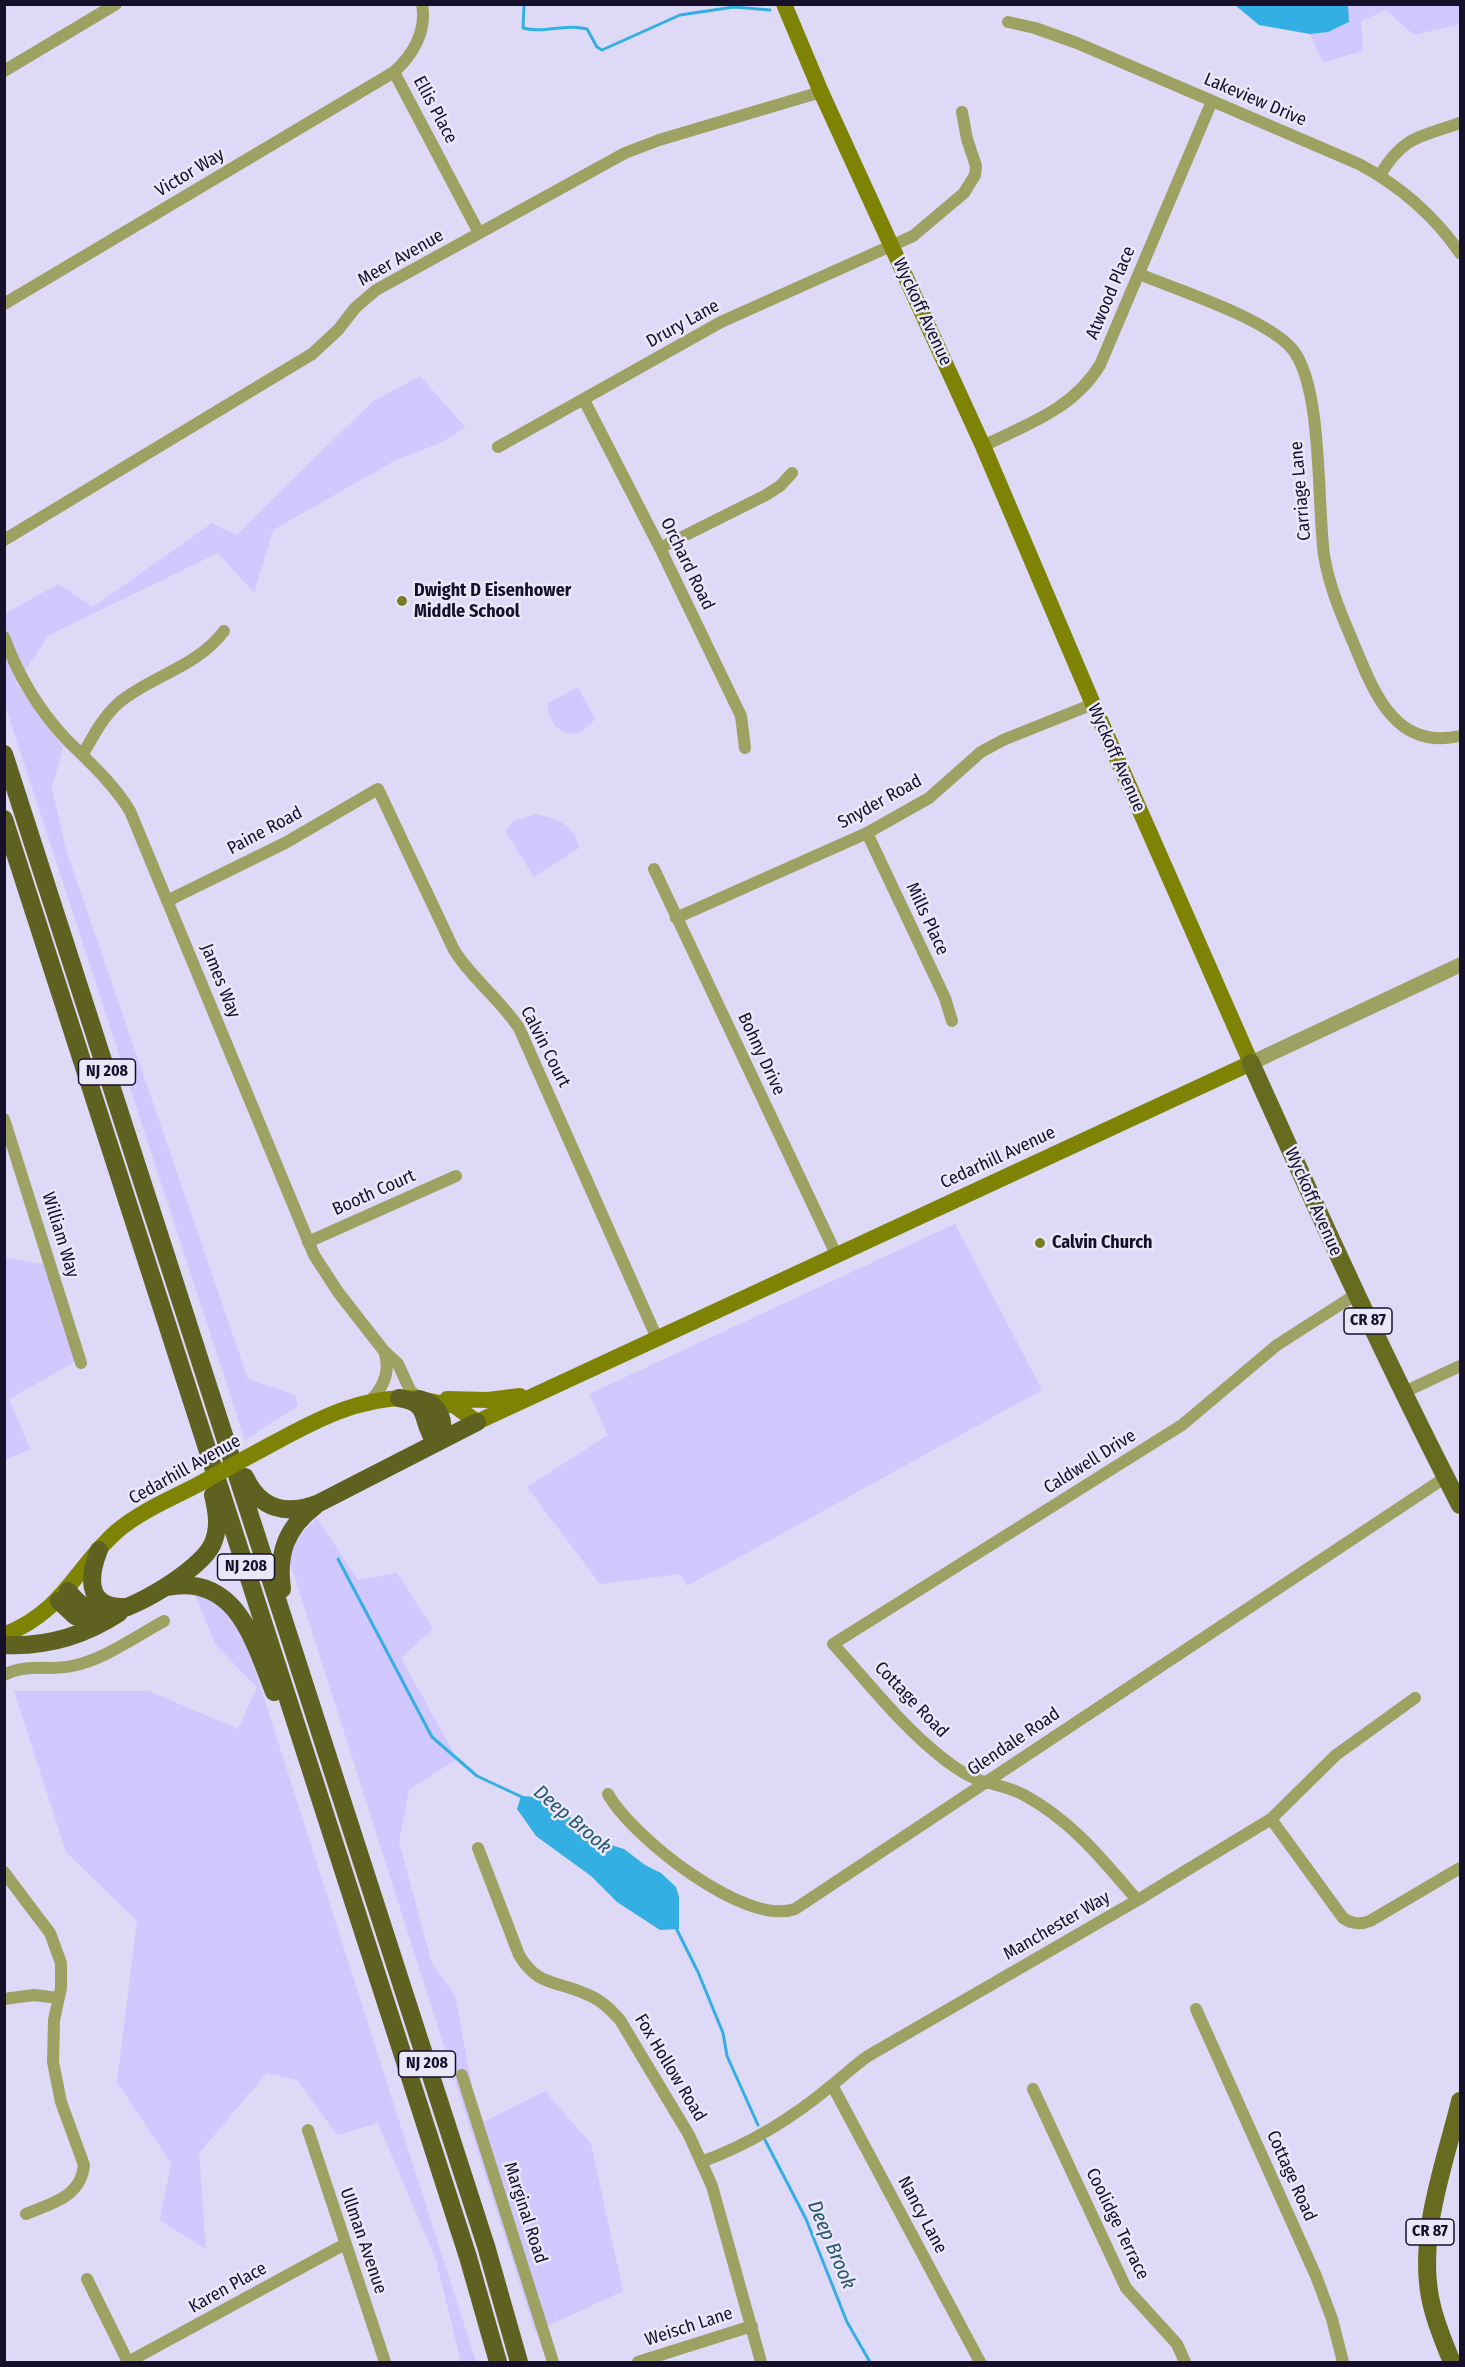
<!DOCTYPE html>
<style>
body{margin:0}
#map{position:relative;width:1465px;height:2367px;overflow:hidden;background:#ddd9f7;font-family:"Fira Sans Condensed",sans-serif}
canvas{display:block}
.frame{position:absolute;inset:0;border:6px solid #16102b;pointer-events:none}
</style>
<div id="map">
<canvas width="1465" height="2367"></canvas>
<div class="frame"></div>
</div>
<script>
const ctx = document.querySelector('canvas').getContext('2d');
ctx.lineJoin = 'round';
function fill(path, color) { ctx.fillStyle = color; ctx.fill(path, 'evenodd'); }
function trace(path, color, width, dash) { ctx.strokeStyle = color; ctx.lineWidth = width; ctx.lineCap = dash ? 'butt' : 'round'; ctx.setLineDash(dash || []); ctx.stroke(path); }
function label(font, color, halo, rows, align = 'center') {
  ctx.font = font + ' "Fira Sans Condensed",sans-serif'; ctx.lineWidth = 5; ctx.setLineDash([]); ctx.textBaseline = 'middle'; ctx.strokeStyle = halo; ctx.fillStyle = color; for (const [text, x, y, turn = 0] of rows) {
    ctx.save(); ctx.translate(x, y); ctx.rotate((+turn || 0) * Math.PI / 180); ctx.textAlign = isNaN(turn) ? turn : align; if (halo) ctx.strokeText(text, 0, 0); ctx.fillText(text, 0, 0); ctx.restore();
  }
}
fill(new Path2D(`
 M1348,5h112v19l-46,11 -28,-25 -25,11 2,30 -40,11 -13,-28 18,-2 20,-10z
 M420,376l45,51 -22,15 -49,19 -121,69 -19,63 -36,-40 -169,82 -33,48 47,64 -11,41 14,62 182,529 47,16 3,11 -53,34 -240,-735 -1,-91 54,-30 35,23 119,-84 24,12 136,-133z
 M578,687l17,32c-20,26 -44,15 -48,-15z
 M536,814c21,5 39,10 43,34l-45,29 -29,-47 9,-9z
 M955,1224l87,166 -355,196 -7,-12 -80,10 -73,-97 81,-52 -19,-41z
 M5,1258l44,7 31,94 -71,40 21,50 -25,11z
 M317,1518l41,62 39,-7 36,56 -32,29 56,101 -48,31 -10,52 33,122 23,31 24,129 66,-33 46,53 32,147 -88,41 -249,-782z
 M191,1585l43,19 242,758h-15l-25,-102 -58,-137 -41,12 -40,-55 -30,-7 -68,80 7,96 -46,-29 11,-57 -54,-81 20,-161 -71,-69 -52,-161h135l89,38 19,-42 -42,-43z`), '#d0c8fe');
fill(new Path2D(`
 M1235,5h113l1,17 -21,10 -18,2 -51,-9z
 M521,1796l16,1 19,10 52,37 16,5 21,16 16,8 15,14 3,10v32l-19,1 -43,-28 -26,-26 -55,-40 -19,-27z`), '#34afe4');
trace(new Path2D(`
 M524,4l-1,24c21,6 42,-5 64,1l10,18 5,3 78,-35 54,-8 36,3
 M338,1559l94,178 45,39 47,22
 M675,1926l23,46 25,61 4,23 31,69
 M765,2140l41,79 41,103 23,40`), '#34afe4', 3);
trace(new Path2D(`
 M1008,22l27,6 42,15 282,121c41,22 74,50 101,89
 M4,71l112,-67
 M394,72l85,161
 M1380,175c23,-39 40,-38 80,-52
 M1139,274c39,16 129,45 154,76 30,39 24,154 31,205 5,31 17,59 29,87 20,48 41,109 107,94
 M4,304l390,-232c19,-17 33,-41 28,-68
 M584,400l76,148 81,168 4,32
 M983,446c45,-22 90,-37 117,-81l112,-264
 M498,447l223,-125 192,-86 51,-43 11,-18 1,-9 -9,-27 -5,-27
 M4,540l308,-186 26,-24 17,-22 21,-18 249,-137 34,-13 162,-48
 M660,548l106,-53 14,-9 12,-13
 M4,637c14,38 34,72 62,102 23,23 47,44 64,72l184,444 24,37 46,59 14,13 12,26 9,9
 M83,754c11,-19 20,-38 38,-53 33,-26 77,-35 103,-70
 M867,833l78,165 7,23
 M654,869l182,385
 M167,901l118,-58 93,-54 76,161c18,29 46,49 65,78l137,308
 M676,918l191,-85 62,-35 52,-46 22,-12 90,-36
 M4,1119l77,244
 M308,1242l148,-66
 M1402,1393l58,-27
 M370,1401c14,-14 21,-31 14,-50
 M4,1675c22,-12 45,-4 68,-9 33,-7 63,-29 92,-45
 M608,1794c23,42 137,133 187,115l651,-432
 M1271,1819l72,99c9,6 17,7 27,3l90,-53
 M478,1848l41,107c19,32 37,25 67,39 14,5 24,15 34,26l69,115 23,51 49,176
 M4,1872l46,61 11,30v25l-7,32 -1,42 8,40 23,63c-3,32 -32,38 -58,49
 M1137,1900c-35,-41 -65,-79 -113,-105 -16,-9 -32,-10 -48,-16 -10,-4 -23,-13 -31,-19 -43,-33 -76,-77 -112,-116l349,-219 95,-80 78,-50
 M4,1999l30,-4 24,3
 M1196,2009l120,267 16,43 11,43
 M462,2075l91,287
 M832,2085l148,277
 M1033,2089l93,199 51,56 8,18
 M308,2130l77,232
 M701,2162c47,-17 93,-45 131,-77 13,-10 23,-20 36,-29l273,-158 130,-79 65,-64 79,-57
 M87,2279l41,83
 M128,2362l217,-118
 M638,2362l114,-36`), '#9da162', 12);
trace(new Path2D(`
 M1251,1063l209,-98`), '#9da162', 15);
trace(new Path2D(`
 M420,1399l35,7 22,16 774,-359 -158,-359 -110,-258 -162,-354 -37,-88
 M447,1399l41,1 32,-4
 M246,1458c53,-28 104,-62 166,-60
 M4,1635c60,-24 69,-64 112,-103 24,-21 57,-34 85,-49`), '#7f8304', 16);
trace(new Path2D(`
 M1251,1063c67,149 134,297 209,442
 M1452,2362c-9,-21 -18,-43 -22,-65 -12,-64 15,-134 30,-196`), '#676b20', 18);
trace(new Path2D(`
 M4,754l482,1492 33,116
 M4,819l464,1438 30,105
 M399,1398c34,5 20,25 37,44
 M419,1399c21,5 30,25 17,43
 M245,1477c15,33 42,39 74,26l158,-81
 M99,1550c-10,25 -14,58 24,57
 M167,1587c69,-14 87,54 107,105
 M282,1589c-5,-35 4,-61 33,-83
 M68,1591c8,10 19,21 33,22 27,2 100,-44 111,-68 8,-16 5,-33 1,-50
 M59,1601l16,15 22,6
 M4,1645c42,2 80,-9 115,-32`), '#5e6120', 18);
trace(new Path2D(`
 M201,1483l45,-25`), '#7f8304', 16);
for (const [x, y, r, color] of [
 [402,601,6,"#797d26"],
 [1040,1243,6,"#797d26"]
]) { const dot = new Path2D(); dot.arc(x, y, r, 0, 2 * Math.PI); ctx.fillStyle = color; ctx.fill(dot); trace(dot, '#eae8f8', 2); }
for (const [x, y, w] of [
 [107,1072,57],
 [1368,1321,48],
 [246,1567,57],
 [427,2064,57],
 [1430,2232,48]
]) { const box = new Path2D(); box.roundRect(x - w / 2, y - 13, w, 26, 4.5); ctx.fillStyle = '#eae8f8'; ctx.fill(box); trace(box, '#16102b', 1.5); }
label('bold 16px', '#16102b', null, [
 ["NJ 208",107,1072],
 ["CR 87",1368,1321],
 ["NJ 208",246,1567],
 ["NJ 208",427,2064],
 ["CR 87",1430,2232]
]);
label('18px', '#16102b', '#eae8f8', [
 ["Lakeview Drive",1255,100,23],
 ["Ellis Place",435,110,62],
 ["Victor Way",190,173,-31],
 ["Meer Avenue",401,258,-30],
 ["Atwood Place",1111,293,-67],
 ["Wyckoff Avenue",922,312,65],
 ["Drury Lane",683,324,-29],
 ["Carriage Lane",1301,491,-95],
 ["Orchard Road",687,564,64],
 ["Wyckoff Avenue",1116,758,66],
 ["Snyder Road",880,802,-29],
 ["Paine Road",265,831,-28],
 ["Mills Place",927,919,65],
 ["James Way",220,981,68],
 ["Calvin Court",545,1047,63],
 ["Bohny Drive",761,1054,65],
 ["Cedarhill Avenue",998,1158,-25],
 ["Booth Court",374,1193,-24],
 ["Wyckoff Avenue",1313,1202,66],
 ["William Way",60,1235,73],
 ["Caldwell Drive",1090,1462,-32],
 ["Cedarhill Avenue",185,1470,-29],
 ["Cottage Road",911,1700,46],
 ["Glendale Road",1014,1742,-34],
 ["Manchester Way",1057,1926,-30],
 ["Fox Hollow Road",670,2068,59],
 ["Cottage Road",1291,2176,66],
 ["Marginal Road",525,2213,72],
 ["Nancy Lane",922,2215,62],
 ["Coolidge Terrace",1117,2224,64],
 ["Ullman Avenue",363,2241,71],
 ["Karen Place",228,2288,-29],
 ["Weisch Lane",689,2327,-18]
]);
label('bold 18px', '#16102b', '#eae8f8', [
 ["Dwight D Eisenhower",414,591],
 ["Middle School",414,612],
 ["Calvin Church",1052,1243]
], 'left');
label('italic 20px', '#27576d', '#eae8f8', [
 ["Deep Brook",572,1820,40],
 ["Deep Brook",831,2245,67]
]);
</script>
